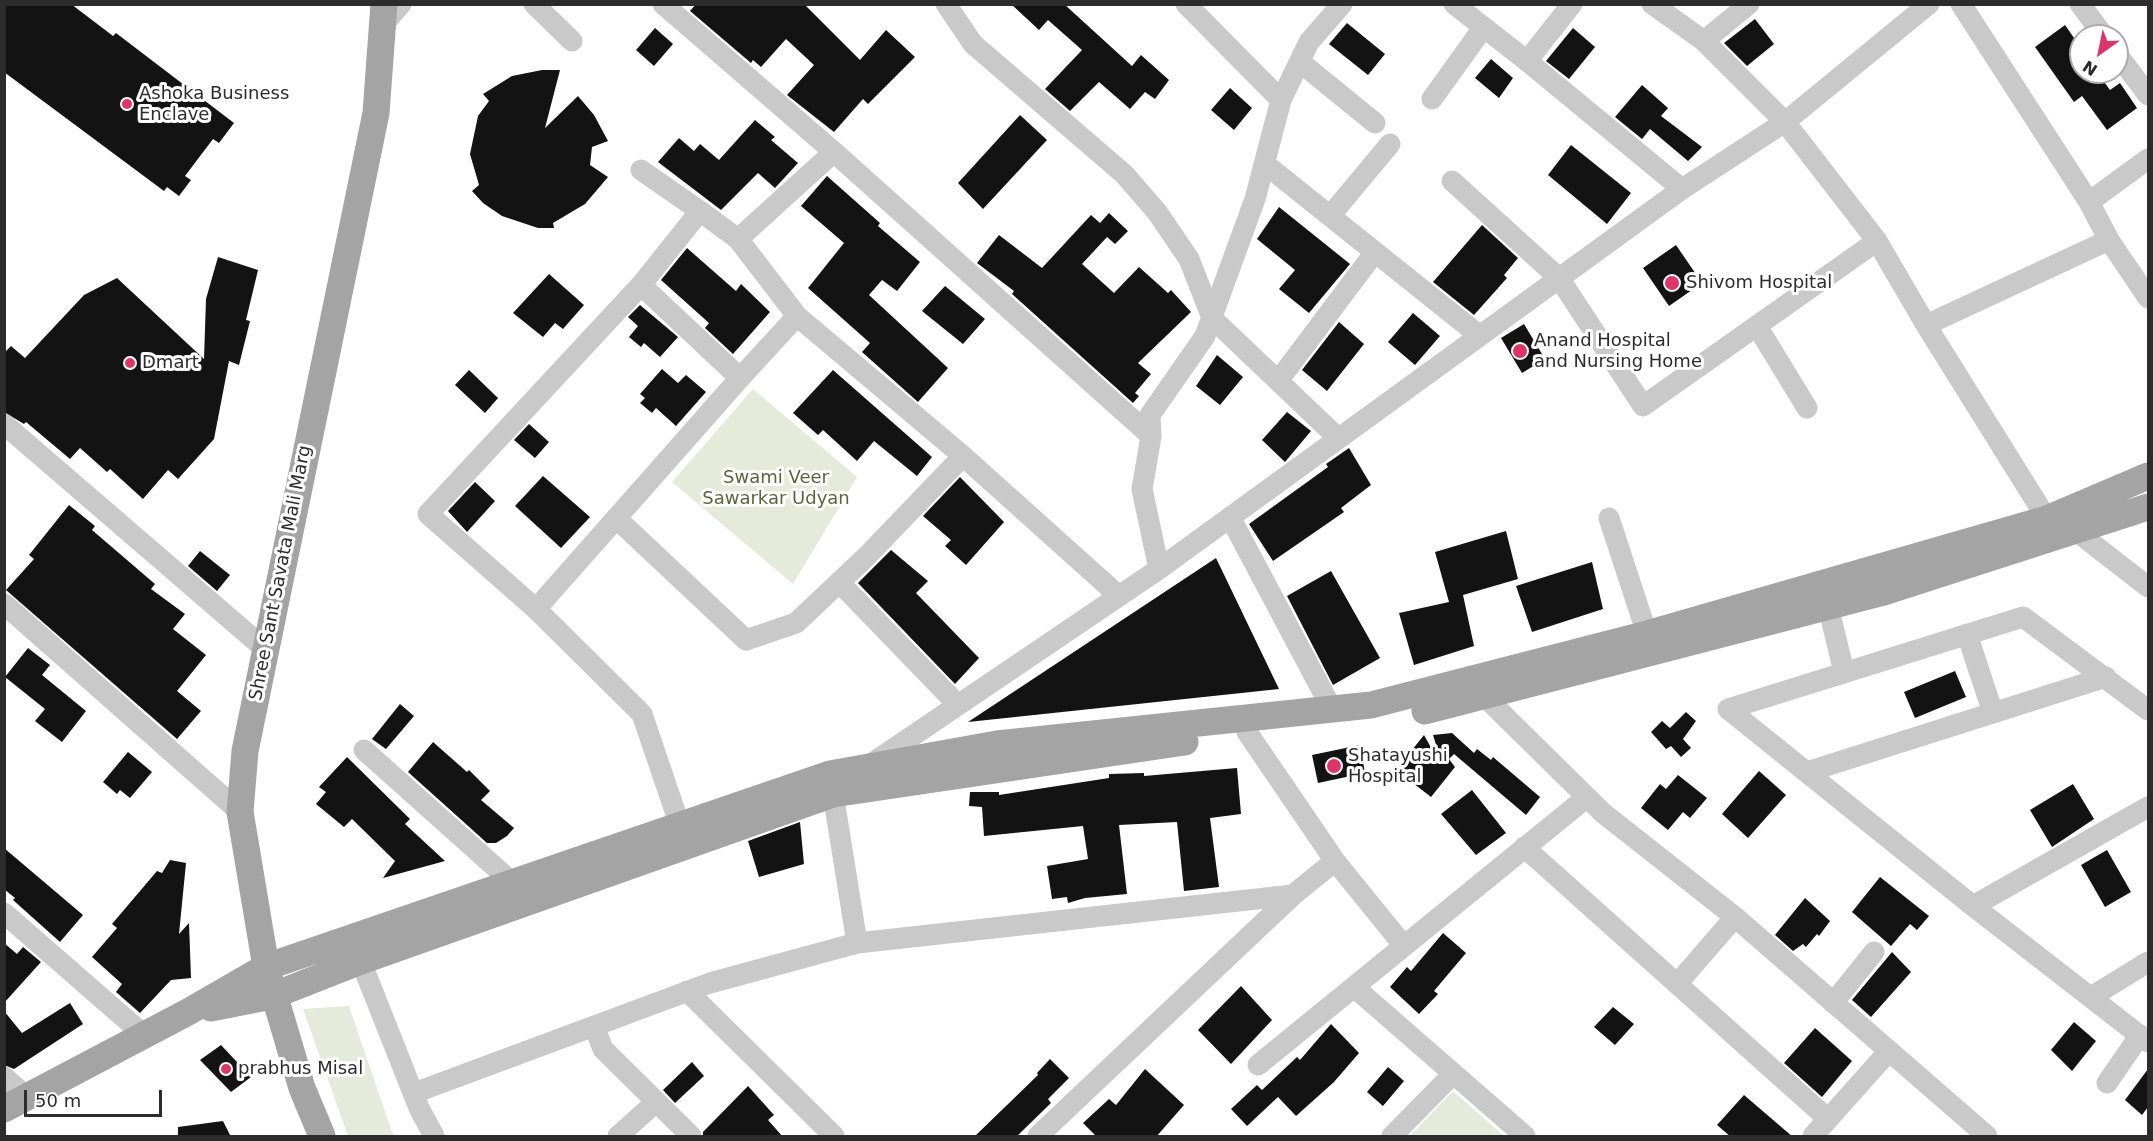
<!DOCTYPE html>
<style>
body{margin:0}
#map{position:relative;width:2153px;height:1141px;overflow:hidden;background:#fff;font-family:"DejaVu Sans",sans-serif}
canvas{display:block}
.frame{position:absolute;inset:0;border:6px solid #2c2c2c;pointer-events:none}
.north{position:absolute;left:2069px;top:24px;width:60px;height:60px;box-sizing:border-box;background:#fff;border:2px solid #ababab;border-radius:50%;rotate:213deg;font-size:16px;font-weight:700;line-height:24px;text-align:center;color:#2c2c2c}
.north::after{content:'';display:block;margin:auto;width:21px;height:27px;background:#dc3668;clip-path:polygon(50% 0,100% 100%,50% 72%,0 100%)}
.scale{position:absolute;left:24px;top:1090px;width:138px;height:27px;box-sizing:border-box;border:3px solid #2c2c2c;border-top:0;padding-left:8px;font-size:18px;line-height:21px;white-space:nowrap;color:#2c2c2c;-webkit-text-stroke:4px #fff;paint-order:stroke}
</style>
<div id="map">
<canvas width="2153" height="1141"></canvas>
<div class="frame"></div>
<div class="north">N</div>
<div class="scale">50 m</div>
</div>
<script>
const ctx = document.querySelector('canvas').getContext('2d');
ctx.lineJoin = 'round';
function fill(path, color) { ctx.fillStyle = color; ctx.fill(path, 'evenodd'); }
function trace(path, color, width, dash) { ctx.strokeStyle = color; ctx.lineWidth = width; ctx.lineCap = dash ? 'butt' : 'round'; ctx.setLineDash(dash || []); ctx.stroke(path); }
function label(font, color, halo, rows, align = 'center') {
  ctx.font = font + ' "DejaVu Sans",sans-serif'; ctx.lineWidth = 6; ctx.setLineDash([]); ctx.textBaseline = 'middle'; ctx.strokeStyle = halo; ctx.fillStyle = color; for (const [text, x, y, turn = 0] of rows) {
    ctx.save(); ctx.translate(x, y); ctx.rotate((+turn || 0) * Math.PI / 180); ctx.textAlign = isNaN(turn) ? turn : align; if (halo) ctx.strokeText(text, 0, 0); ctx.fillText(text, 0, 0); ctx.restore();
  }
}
fill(new Path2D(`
 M753,389l104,88 -64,107 -121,-102z
 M349,1006l43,126 3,4h-47l-45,-127z
 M1453,1091l51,45h-94z`), '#e6eada');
fill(new Path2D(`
 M4,4h67l42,32 3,-3 118,90 -15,20 -6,-4 -28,37 6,4 -12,16 -12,-9 -3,4 -160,-119z
 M696,4h108l56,56 26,-30 29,27 -47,47 -5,-5 -29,33 -47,-37 27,-30 -28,-26 -25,28 -8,-7 -2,3 -61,-52z
 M1011,4h53l68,62 9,-11 28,25 -14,19 -10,-7 -15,17 -31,-27 -29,29 -25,-22 37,-39 -34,-30 -9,10z
 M1755,19l19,25 -27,22 -23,-23z
 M1347,23l38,31 -17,21 -39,-31z
 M2065,25l16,23v24h16l13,18 10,-7 17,25 -30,22 -25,-34 -8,6 -39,-55z
 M655,28l18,16 -19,22 -18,-16z
 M1573,28l22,19 -26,32 -23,-18z
 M1491,59l22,19 -14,20 -24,-20z
 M542,70h18l-15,58 33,-32 16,19 14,26 -16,6 -2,18 18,12 -23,27 -32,19 1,5h-16l-36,-12 -19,-13 -11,-12 7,-6 -9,-31 8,-38 11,-15 -6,-7 29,-18z
 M1642,85l26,23 -7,8 41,31 -14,14 -38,-32 -8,10 -27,-22z
 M1230,88l22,20 -18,22 -23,-20z
 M1020,115l27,25 -64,69 -25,-26z
 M755,120l20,17 -4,3 27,23 -23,25 -17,-15 -37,37 -63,-48 21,-24 15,13 6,-7 19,16z
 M1571,145l60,48 -24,31 -59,-49z
 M827,176l53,47 -2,3 42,36 -23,29 -15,-11 -13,15 79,73 -30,34 -56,-50 8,-9 -62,-55 36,-45 -43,-37z
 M1279,207l71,57 -41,49 -30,-24 16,-19 -38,-31z
 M1109,213l19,18 -13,13 -8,-7 -25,27 32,29 25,-26 29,26 3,-3 20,22 -53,51 13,11 -16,19 4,3 -6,7 -121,-109 2,-3 -37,-28 22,-28 43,33 49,-53 9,8z
 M1482,225l36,33 -14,17 3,3 -33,37 -41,-33z
 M1676,245l26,38 -33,23 -26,-38z
 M687,248l49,43 5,-7 29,28 -37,42 -28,-26 4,-5 -48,-43z
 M218,257l40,13 -12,50 4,1 -11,44 -10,-4 -15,78 -36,40 -10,-9 -25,29 -33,-30 -3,3 -27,-24 -10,11 -44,-37 -2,2 -20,-12v-59l7,-7 14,12 59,-63 33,-17 87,81 2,-60z
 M549,274l35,31 -21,24 -8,-6 -12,14 -30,-24z
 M945,286l40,33 -22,25 -41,-33z
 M640,305l38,32 -18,20 -16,-14 -3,4 -12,-10 9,-11 -10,-9z
 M1413,313l27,23 -25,29 -27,-23z
 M1339,322l25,22 -37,47 -25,-21z
 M1524,324l21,35 -23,14 -21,-35z
 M1217,355l26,22 -23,28 -24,-19z
 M662,369l16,14 8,-8 20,17 -30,34 -20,-18 -4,5 -12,-10 5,-5 -5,-4z
 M469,370l29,28 -13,15 -30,-28z
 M833,370l99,87 -15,19 -43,-35 -17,20 -34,-31 -5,5 -25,-22z
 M1287,412l24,19 -26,31 -23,-22z
 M529,424l20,18 -14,16 -21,-18z
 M1349,448l22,37 -30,23 3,4 -71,49 -24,-37 79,-57 -2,-3z
 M543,476l47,41 -29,31 -46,-42z
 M960,477l44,45 -38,43 -21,-19 6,-6 -28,-24z
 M475,482l20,19 -28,31 -19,-21z
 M69,505l26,21 -3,4 63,54 -4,5 34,25 -12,15 33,26 -29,36 24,20 -24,28 -171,-149 28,-31 -5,-4z
 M1506,531l12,48 -55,16 11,51 -60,19 -15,-52 50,-11 -14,-50z
 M891,550l37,31 -12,12 63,65 -24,26 -97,-101z
 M200,551l30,24 -13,16 -29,-25z
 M1216,558l63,131 -311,33z
 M1592,562l11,47 -71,23 -16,-46z
 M1331,571l49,87 -47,27 -46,-89z
 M28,648l22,17 -8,10 44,36 -24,31 -27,-21 10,-12 -40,-32z
 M1955,671l11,26 -51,21 -11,-26z
 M400,704l14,12 -28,33 -14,-10z
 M1686,712l10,9 -13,18 8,9 -10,9 -10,-11 -5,3 -15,-17 11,-11 8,7z
 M1452,733l22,20 3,-4 14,11 2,-3 47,40 -14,18 -72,-61 -5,5 6,8 -24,30 -35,-27 28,-35 10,18 4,-2 -5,-16z
 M433,742l34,30 2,-2 21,21 -9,9 33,28 -7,8 -11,7h-9l-79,-71z
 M1360,745l5,28 -47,10 -6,-28z
 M128,752l24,20 -22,26 -10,-8 -3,4 -14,-12z
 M347,757l63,62 -5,5 40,37 -62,17 12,-17 -43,-42 -8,8 -28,-23 10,-12 -7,-5z
 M1237,768l4,46 -31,4 9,69 -35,4 -7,-69 -58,3 8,69 -42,4 -17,5 -1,-6 -15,2 -5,-33 41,-7 -5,-33 -99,10 -2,-29 -13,-1 1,-14h29v3l110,-17v-4l35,-1v3z
 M1759,771l27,24 -38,43 -26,-24z
 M1678,775l29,23 -17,20 -7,-6 -15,18 -27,-22 19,-24 6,5z
 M2073,784l21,35 -42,28 -22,-37z
 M1472,790l34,43 -30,22 -35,-41z
 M800,822l4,42 -45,13 -11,-36z
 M4,848l79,67 -23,27 -47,-42 2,-2 -11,-9z
 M2107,850l24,42 -26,15 -24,-42z
 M170,860l16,3 -7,71 10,-11 2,55 -20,2 -31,33 -24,-21 6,-8 -30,-27 25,-29 -5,-4 45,-53 5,2z
 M1880,877l49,39 -12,14 -7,-6 -19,22 -39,-34z
 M1805,898l25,23 -11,15 -2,-2 -11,13 -3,-3 -10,7 -18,-16z
 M1443,933l23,20 -32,38 4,3 -19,20 -29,-27 17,-20 4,4z
 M4,943l13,11 6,-7 18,15 -37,41z
 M1892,952l19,20 -40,45 -19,-17z
 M1241,986l31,34 -41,44 -33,-34z
 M70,1003l13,21 -69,45 -10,-4v-54l18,22z
 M1613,1007l21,17 -19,21 -21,-18z
 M2074,1022l22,19 -24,30 -21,-21z
 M1331,1024l28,29 -25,29 -38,34 -18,-19 -31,29 -16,-17 26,-24 5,5 35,-33 3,3z
 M1815,1028l37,33 -30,36 -38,-34z
 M221,1045l30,32 -20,15 -31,-32z
 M1050,1059l19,19 -21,21 3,4 -35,34h-42l64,-62 -1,-2z
 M692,1062l12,14 -29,27 -12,-13z
 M1388,1067l16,14 -21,25 -16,-14z
 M1145,1069l39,36 -28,32h-59l-14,-14 26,-24 7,6z
 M2148,1069v38l-6,8 -17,-15z
 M748,1086l26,29 -6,5 15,17h-80v-5z
 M1744,1095l49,42h-62l-14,-12z
 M223,1121l8,16h-53v-10z`), '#131313');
trace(new Path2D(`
 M534,4l38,37
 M663,4l171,148 317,284
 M946,4l27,40 151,130 33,38 32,47 23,59 126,120
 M1186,4l95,96
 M1454,4l73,57 155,128
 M1652,4l52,37
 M1749,4l-45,37 81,81 144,-118
 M2080,4l24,32
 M384,24l17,-20
 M2117,54l31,41
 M1527,61l45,-57
 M1300,62l75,61
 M1432,99l51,-71
 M834,152l-96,87 59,77 166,140 156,140
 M1265,164l215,172
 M641,170l59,41
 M1452,181l107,97 84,128 234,-165 49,84 183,-85 -20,-38 -128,-198
 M2089,202l59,-43
 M1330,216l60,-72
 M2109,240l39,58
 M1926,325l121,194
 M1757,326l50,82
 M740,378l57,-62
 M1278,381l97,-129
 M4,424l261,225
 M1230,517l102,192
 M616,518l130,122 50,-17 70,-66 97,-101
 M1609,518l38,116
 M2070,520l6,11 72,56
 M1159,569l-17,-80 9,-53 -1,-21 55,-79 50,-137 26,-99 28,-58 33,-38
 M839,582l119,123
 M4,604l236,208
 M1828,606l16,66
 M536,609l-108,-95 213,-229
 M1967,634l26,79
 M1476,688l127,125 132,104 252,219
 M364,750l150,134
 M871,764l288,-195 523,-380 103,-67 92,119
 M1807,772l299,-95
 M831,781l26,162
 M2148,807l-175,99 175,136
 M680,826l-38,-112 -106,-105 204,-231 -99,-93 59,-74 38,28
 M1524,847l304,272
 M1335,861l69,85
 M1973,906l-245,-197 295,-92 125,93
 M4,913l140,122
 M356,949l63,159 15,28
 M1677,984l58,-67
 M1354,987l171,149
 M687,991l147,145
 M2091,997l57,-35
 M1833,1003l41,-51
 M594,1026l9,23 88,87
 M1258,1065l329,-268
 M4,1077l23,20
 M2107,1083l33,-48
 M414,1093l296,-110 147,-40 436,-48 42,-34 -88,-129
 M618,1136l38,-34
 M1038,1136l255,-241
 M1392,1136l61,-62
 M1813,1136l76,-85`), '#c9c9c9', 21);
trace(new Path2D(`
 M1425,711l459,-119 264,-85
 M211,1008l61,-12 89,-35 472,-167 352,-52
 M4,1109l184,-97 78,-45 564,-193 167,-30 374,-39 276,-71 400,-115 101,-43
 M322,1136l-20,-48 -36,-121 -26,-155 5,-61 131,-638 8,-109`), '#a4a4a4', 27);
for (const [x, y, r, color] of [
 [127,104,6,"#dc3668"],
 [1672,283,8,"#dc3668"],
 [1520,351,8,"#dc3668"],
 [130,363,6,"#dc3668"],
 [1334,766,8,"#dc3668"],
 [226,1069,6,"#dc3668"]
]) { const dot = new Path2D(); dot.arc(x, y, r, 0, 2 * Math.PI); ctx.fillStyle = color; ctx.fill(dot); trace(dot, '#fff', 2); }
label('18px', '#2c2c2c', '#fff', [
 ["Ashoka Business",139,94],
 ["Enclave",139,115],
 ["Shivom Hospital",1686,283],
 ["Anand Hospital",1534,341],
 ["and Nursing Home",1534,362],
 ["Dmart",142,363],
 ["Shatayushi",1348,756],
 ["Hospital",1348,777],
 ["prabhus Misal",238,1069]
], 'left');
label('18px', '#59653d', '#fff', [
 ["Swami Veer",776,478],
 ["Sawarkar Udyan",776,499]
]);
label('18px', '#2c2c2c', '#fff', [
 ["Shree Sant Savata Mali Marg",281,573,-79]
]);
</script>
